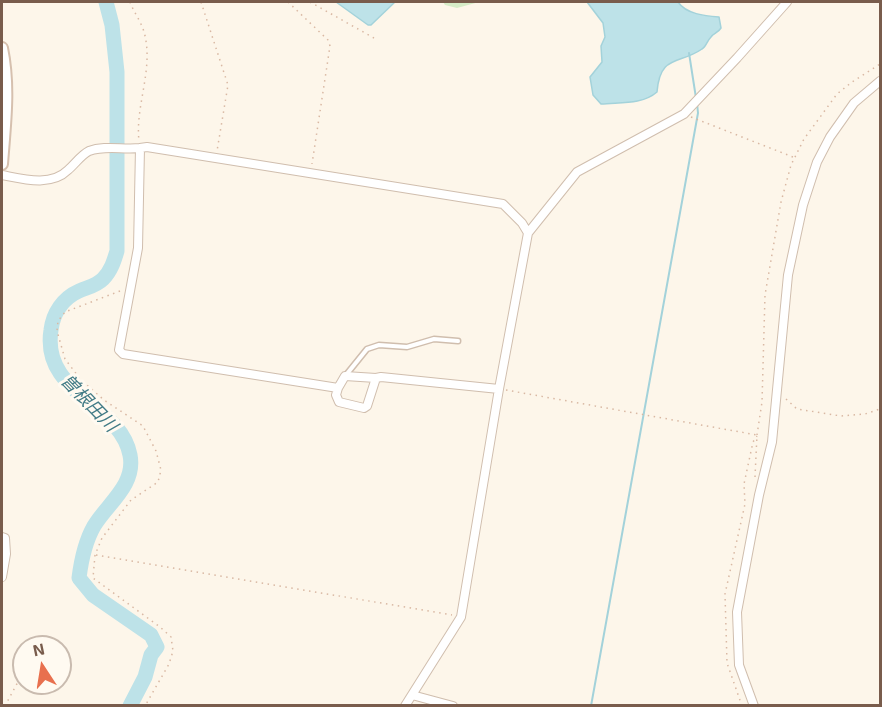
<!DOCTYPE html>
<meta charset="utf-8">
<style>
body{margin:0}
#map{position:relative;width:882px;height:707px;overflow:hidden;background:#fdf6ea;font-family:"Exo 2",sans-serif}
canvas{display:block}
.frame{position:absolute;inset:0;border:3px solid #795c4c;pointer-events:none}
.north{position:absolute;left:12px;top:635px;width:60px;height:60px;box-sizing:border-box;background:#fffaf1;border:2px solid #c9bbaf;border-radius:50%;rotate:348deg;font-size:16px;font-weight:700;line-height:24px;text-align:center;color:#795c4c}
.north::after{content:'';display:block;margin:auto;width:21px;height:27px;background:#e8704e;clip-path:polygon(50% 0,100% 100%,50% 72%,0 100%)}
</style>
<div id="map">
<canvas width="882" height="707"></canvas>
<div class="frame"></div>
<div class="north">N</div>
</div>
<script>
const ctx = document.querySelector('canvas').getContext('2d');
ctx.lineJoin = 'round';
function fill(path, color) { ctx.fillStyle = color; ctx.fill(path, 'evenodd'); }
function trace(path, color, width, dash) { ctx.strokeStyle = color; ctx.lineWidth = width; ctx.lineCap = dash ? 'butt' : 'round'; ctx.setLineDash(dash || []); ctx.stroke(path); }
function label(font, color, halo, rows, align = 'center') {
  ctx.font = font + ' "Exo 2","Noto Sans JP",sans-serif'; ctx.lineWidth = 6; ctx.setLineDash([]); ctx.textBaseline = 'middle'; ctx.strokeStyle = halo; ctx.fillStyle = color; for (const [text, x, y, turn = 0] of rows) {
    ctx.save(); ctx.translate(x, y); ctx.rotate((+turn || 0) * Math.PI / 180); ctx.textAlign = isNaN(turn) ? turn : align; if (halo) ctx.strokeText(text, 0, 0); ctx.fillText(text, 0, 0); ctx.restore();
  }
}
fill(new Path2D(`
 M443,2h-1h37l-22,6 -12,-3z`), '#d6ecc7');
const water = new Path2D(`
 M336,2h59l-24,23h-3z
 M587,2h91c8,12 27,14 41,15l2,11c-3,5 -7,5 -10,9 -4,4 -5,10 -9,12 -23,16 -42,5 -45,43 -15,13 -37,10 -56,12l-8,-9 -3,-18 12,-15 -1,-16 4,-9 -2,-14z`);
fill(water, '#bde2e8');
trace(water, '#a3d2da', 1.5);
trace(new Path2D(`
 M689,53l7,45
 M591,706l107,-593 -1,-10`), '#a3d2da', 2);
trace(new Path2D(`
 M106,2l6,23 5,47v179c-3,10 -6,20 -14,28 -7,7 -15,8 -24,12 -16,7 -26,22 -28,39 -10,64 69,73 79,125 6,30 -23,49 -36,71 -8,14 -13,36 -15,52l14,17 58,40 6,12 -6,8 -6,22 -15,29`), '#bde2e8', 15);
const lane = new Path2D(`
 M346,375l21,-26 12,-4 28,2 27,-8 24,2`);
const street = new Path2D(`
 M2,175c21,4 49,12 66,-5 7,-6 13,-15 21,-19 16,-6 34,-1 51,-3
 M338,388l7,-12 31,2
 M499,389l-118,-12 -5,1 -9,28 -3,2 -25,-6 -3,-7 2,-7 -215,-34 -4,-4 19,-102 2,-100 7,-1 356,57 19,19 6,10
 M2,537l3,1 1,16 -4,23
 M412,695l41,11
 M405,706l56,-89 38,-228 29,-156 49,-61 107,-58 53,-56 50,-56
 M754,706l-15,-41 -2,-53 22,-117 13,-53 16,-167 15,-70 14,-43 13,-25 24,-34 26,-22`);
const secondary = new Path2D(`
 M2,48c8,39 3,76 0,116`);
trace(lane, '#d0beae', 7);
trace(street, '#d0beae', 10);
trace(secondary, '#d6c0ae', 14);
trace(new Path2D(`
 M130,2c4,11 13,22 15,34 8,35 -10,71 -6,105
 M201,2l27,83 -11,66
 M288,2l40,38 2,6 -18,118
 M310,2l64,36
 M691,117l102,40
 M120,291l-55,21 -7,9 -1,10 8,28 16,21 23,20 39,26 13,25 5,19 -3,12 -27,18 -29,38 -7,17 -2,23 67,49 11,10 2,14 -4,13 -24,42
 M506,390l251,45
 M786,399l11,10 44,7 24,-2 15,-5
 M755,477l2,-42 5,-33 3,-107 16,-93 10,-37 13,-26 33,-45 15,-12 28,-18
 M96,555l356,60
 M5,706l15,-28
 M742,706l-15,-43 -2,-69 20,-90 -1,-20 9,-42 4,-6`), '#d9b8a3', 1.5, [1.5, 4.5]);
trace(lane, '#fff', 4);
trace(street, '#fff', 8);
trace(secondary, '#fff', 10);
label('italic 18px', '#427b86', '#fffaf1', [
 ["曽根田川",89,403,46]
]);
</script>
